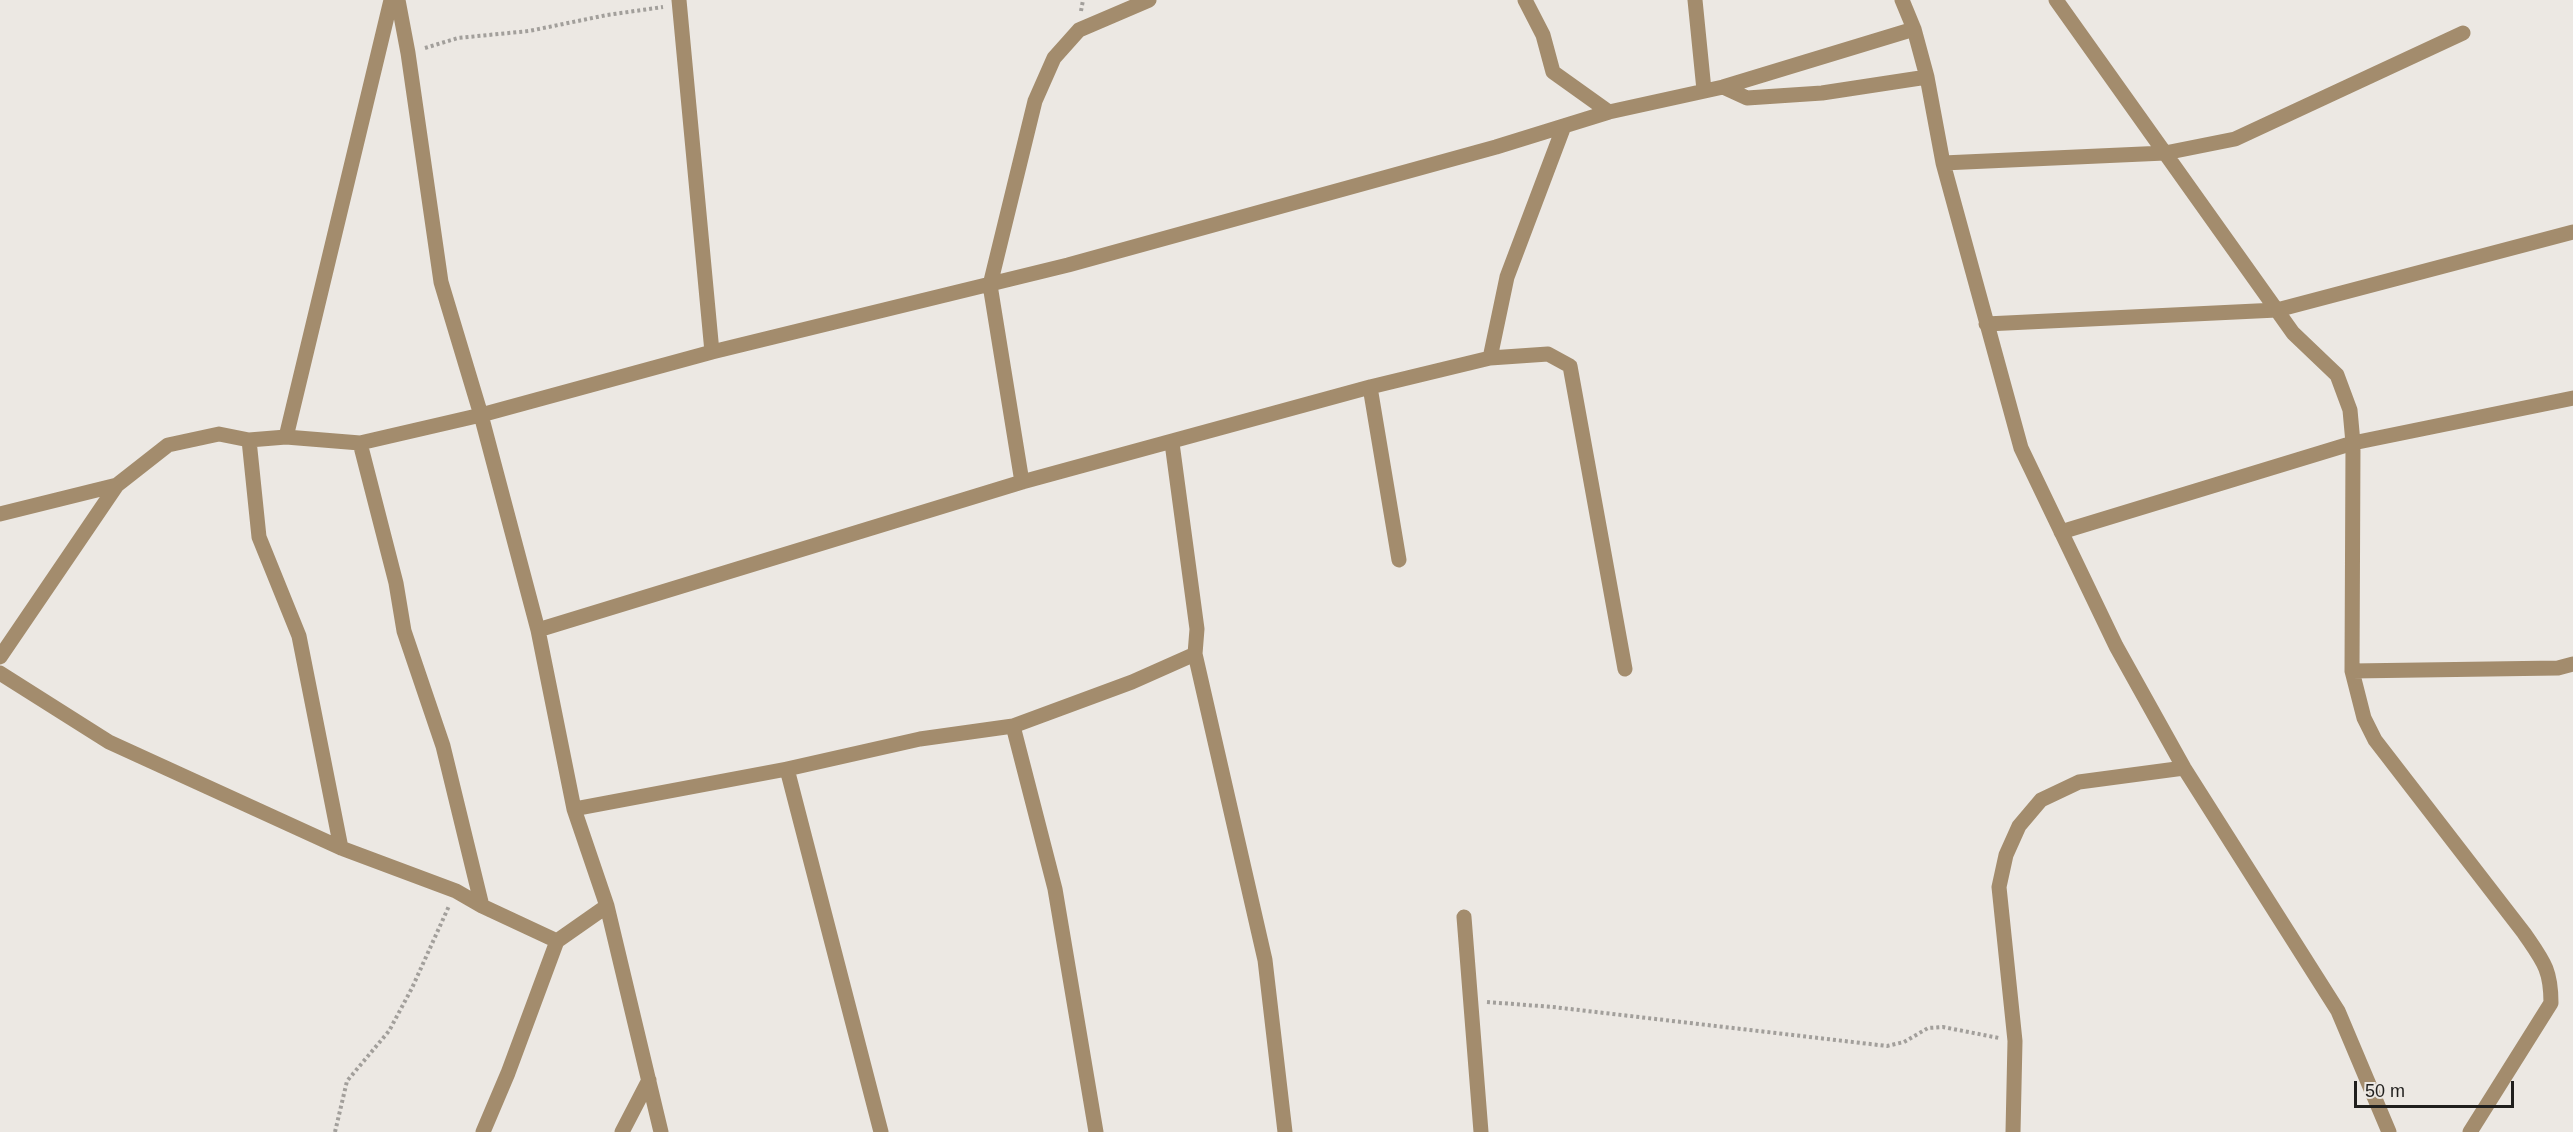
<!DOCTYPE html>
<style>
body{margin:0}
#map{position:relative;width:2573px;height:1132px;overflow:hidden;background:#ece8e3;font-family:Arial,sans-serif}
canvas{display:block}
.scale{position:absolute;left:2354px;top:1081px;width:160px;height:27px;box-sizing:border-box;border:3px solid #201f1d;border-top:0;padding-left:8px;font-size:18px;line-height:21px;white-space:nowrap;color:#201f1d;-webkit-text-stroke:4px #ece8e3;paint-order:stroke}
</style>
<div id="map">
<canvas width="2573" height="1132"></canvas>
<div class="scale">50 m</div>
</div>
<script>
const ctx = document.querySelector('canvas').getContext('2d');
ctx.lineJoin = 'round';
function trace(path, color, width, dash) { ctx.strokeStyle = color; ctx.lineWidth = width; ctx.lineCap = dash ? 'butt' : 'round'; ctx.setLineDash(dash || []); ctx.stroke(path); }
trace(new Path2D(`
 M1081,11l2,-11
 M425,48l33,-10 71,-7 78,-16 56,-8
 M1487,1002l66,5 334,39 17,-4 24,-14 15,-1 56,11
 M335,1132l12,-51 42,-50 23,-43 37,-82`), '#a29f9b', 4, [3, 3]);
trace(new Path2D(`
 M398,0l10,53 33,229 40,133 57,215 36,179 33,97 54,226
 M679,0l33,352
 M1525,0l18,35 10,37 56,40
 M1695,0l9,90
 M1902,0l12,29 13,48 16,86 78,285 95,198 68,122 154,243 51,121
 M2056,0l237,333 44,42 13,35 3,33 -1,228 12,47 11,22 149,193c19,28 27,36 27,70l-81,129
 M1723,87l24,11 75,-5 105,-16
 M1943,163l222,-10 70,-14 228,-106
 M1986,324l291,-14 296,-78
 M1490,358l58,-4 22,12 55,303
 M1370,387l29,173
 M286,437l105,-437
 M249,440l10,97 40,99 42,212
 M360,443l121,-28 231,-63 356,-87 428,-118 113,-35 114,-25 191,-58
 M1022,482l-32,-197 45,-184 19,-43 25,-28 70,-30
 M0,514l117,-29 51,-40 51,-11 30,6 37,-3 74,6 36,140 8,48 39,115 39,160
 M2061,532l292,-89 220,-45
 M538,630l484,-148 348,-95 120,-29 17,-81 57,-151
 M1195,654l70,306 20,172
 M0,657l117,-172
 M2352,671l206,-3 15,-4
 M0,673l109,69 232,106 115,43 26,15 75,35 50,-35
 M1013,726l42,163 41,243
 M787,769l94,363
 M574,809l213,-40 133,-30 93,-13 119,-44 63,-28 2,-25 -25,-186
 M1464,917l17,215
 M483,1132l25,-59 49,-132
 M622,1132l27,-52
 M2013,1132l2,-91 -16,-154 7,-32 13,-29 22,-26 38,-18 105,-14`), '#a38c6d', 15);
</script>
